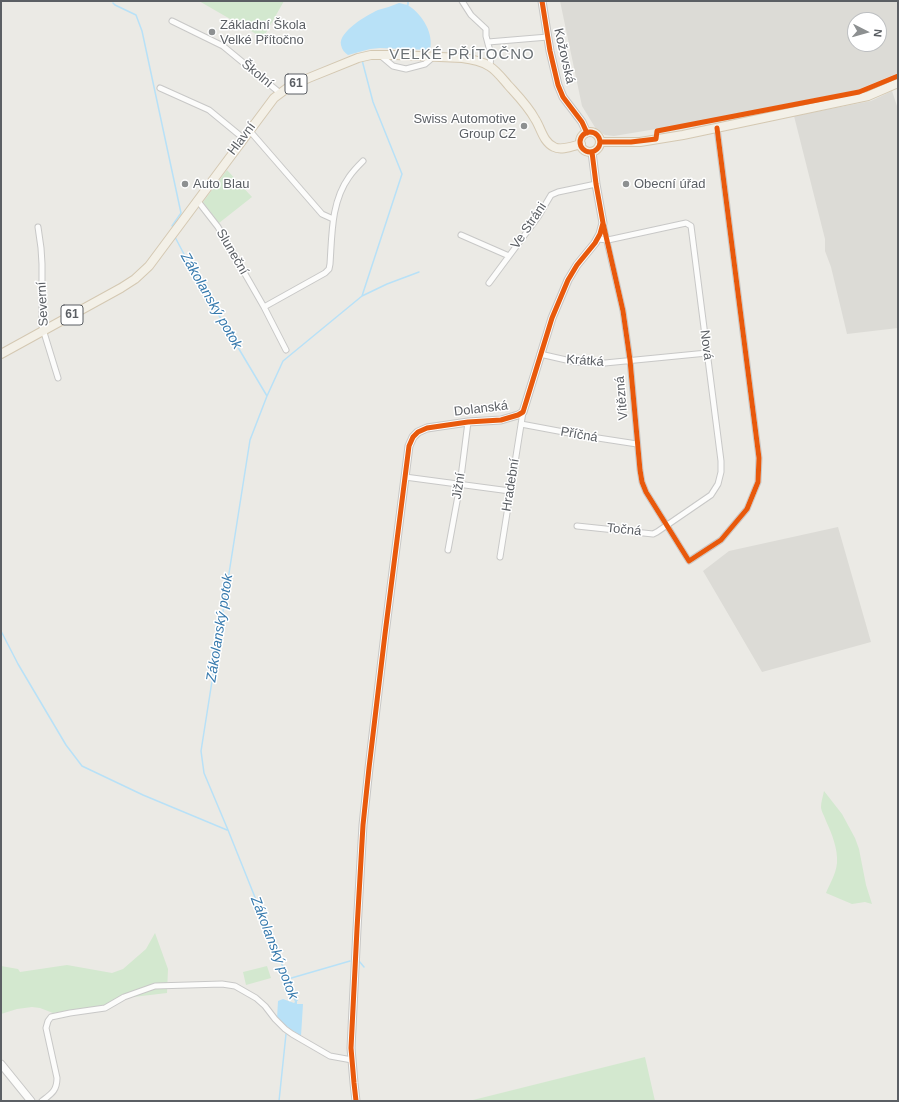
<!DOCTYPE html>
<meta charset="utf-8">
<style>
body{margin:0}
#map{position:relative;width:899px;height:1102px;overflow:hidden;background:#ebeae5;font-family:Arial,sans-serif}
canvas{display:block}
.frame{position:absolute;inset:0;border:2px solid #5b5f64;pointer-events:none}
.north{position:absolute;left:847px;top:12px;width:40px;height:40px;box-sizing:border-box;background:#fff;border:1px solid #bdbfc1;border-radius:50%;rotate:96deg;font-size:11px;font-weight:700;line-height:16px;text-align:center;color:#5b5f64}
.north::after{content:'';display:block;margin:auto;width:14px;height:18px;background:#8d9091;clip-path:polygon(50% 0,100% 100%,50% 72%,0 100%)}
</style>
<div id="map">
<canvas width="899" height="1102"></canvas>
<div class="frame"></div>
<div class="north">N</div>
</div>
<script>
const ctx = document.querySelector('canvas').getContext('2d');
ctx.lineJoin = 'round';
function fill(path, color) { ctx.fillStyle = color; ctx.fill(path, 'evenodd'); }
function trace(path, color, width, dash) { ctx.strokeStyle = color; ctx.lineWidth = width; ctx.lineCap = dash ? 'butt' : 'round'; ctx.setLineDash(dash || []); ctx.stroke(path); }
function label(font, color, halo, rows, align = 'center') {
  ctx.font = font + ' Arial,sans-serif'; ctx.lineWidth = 3; ctx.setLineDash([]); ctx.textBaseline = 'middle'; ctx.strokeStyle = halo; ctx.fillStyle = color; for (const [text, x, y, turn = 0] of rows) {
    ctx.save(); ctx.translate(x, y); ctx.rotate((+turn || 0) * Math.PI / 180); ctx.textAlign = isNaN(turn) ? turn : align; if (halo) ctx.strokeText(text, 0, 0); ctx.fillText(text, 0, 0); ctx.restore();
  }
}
fill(new Path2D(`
 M560,1h338v72l-41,17 -183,36 -60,10 -9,-1 -9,-6 -14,-23zM855,20h24v24h-24z
 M892,91l6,18v219l-51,6 -16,-67 -6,-16v-12l-31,-123 77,-15z
 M838,527l33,115 -109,30 -59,-101 26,-20z`), '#dcdbd6');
fill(new Path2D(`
 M199,1h85l-21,37z
 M227,170l25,27 -33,26 -16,-21z
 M824,791l18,23 13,24 4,11 7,36 6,19 -7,-2 -13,2 -26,-11c4,-10 10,-19 11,-30 1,-14 -5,-29 -11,-42 -1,-4 -5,-10 -5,-14 0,-5 2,-11 3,-16z
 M155,933l13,36 -1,24 -34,4 -12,3 -14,9 -54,4 -13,-5 -8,-1 -15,2 -16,5v-48l17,3 2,3 47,-7 45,8 11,-4 23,-20z
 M267,966l4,12 -25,7 -3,-13z
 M645,1057l10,44h-186z`), '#d3e8cf');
fill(new Path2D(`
 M399,3c3,1 7,1 10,3 14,9 25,28 21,44l-50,-2 -10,1 -22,6c-3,-2 -6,-5 -7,-10 -3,-13 26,-30 37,-35 7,-2 14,-4 21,-7z
 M296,996l2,5h-1v3h6l-2,32 -12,-8 -12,-9 1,-18 5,-2 11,4 1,-1 -2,-5z`), '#b8e1f7');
trace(new Path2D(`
 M113,3l2,2 21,10 6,16 39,182 -9,13
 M406,6l2,-1v-4
 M175,237l21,40 71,119 -17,44 -49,311 3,22 24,57 67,167
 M362,296l25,-12 32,-12
 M267,396l16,-35 79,-65 40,-122 -29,-72 -11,-42
 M1,631l17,33 48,81 16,21 61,29 84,35
 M359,961l5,6
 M288,979l62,-18
 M279,1101l7,-67`), '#b8e1f7', 1.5);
const street = new Path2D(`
 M462,1l9,14 15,14v7l5,19 -1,11
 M172,21l51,25 57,47
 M488,42l60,-5
 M380,55l13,11 13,3 19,-5 8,-7
 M160,88l49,22 34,28
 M249,130l73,84 11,5
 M197,200l21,27 46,80 22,43
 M603,224l20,87 7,49 10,110 2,12 4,10 43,69 32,-21 26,-31 11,-27 1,-24 -42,-330
 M38,227l3,21 1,16v62l16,52
 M461,235l48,21
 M489,283l49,-66 13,-22 7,-3 38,-8
 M264,307l61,-34 4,-4 1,-5c2,-29 1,-62 19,-87 4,-6 9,-11 14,-16
 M540,354l35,8 30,1 102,-10
 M521,424l64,12 52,8
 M405,477l105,14
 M577,526l76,8 4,-2 54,-37 7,-11 3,-12v-11l-30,-235 -5,-3 -78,17 -11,-1
 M448,550l12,-65 8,-63
 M500,557l23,-145
 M42,1101c9,-7 15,-10 15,-23l-11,-50 2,-7 3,-4 19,-4 35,-5 19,-11 31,-11 67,-2 13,2 21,12 9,8 10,13 10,10 7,5 38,22 22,4`);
const secondary = new Path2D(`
 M542,1l8,50 8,34 5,12 19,25 5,11
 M1,1064l30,37
 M356,1101l-2,-18 -3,-35 6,-119 6,-104 6,-57 16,-134 24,-188 4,-9 5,-5 9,-4 41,-6 33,-2 17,-5 5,-3 29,-94 16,-38 9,-15 18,-22 5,-9 3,-11 -7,-39 -4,-32`);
const primary = new Path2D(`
 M580 142a10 10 0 1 1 20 0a10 10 0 1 1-20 0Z
 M600,142h40l43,-7 185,-39 30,-13
 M1,354l120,-66 14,-9 14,-13 125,-168 16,-12 21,-9 47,-19 13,-3h25l66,3c9,1 19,3 27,8 7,4 13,12 19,19 10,11 20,21 27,34 6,9 8,23 19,28 7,4 19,-1 27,-3`);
trace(street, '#c8c8c7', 7);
trace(secondary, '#c7c7c6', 9);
trace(primary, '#d4c8b2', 10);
trace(street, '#fcfcfb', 5);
trace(secondary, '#fcfcfb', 7);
trace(primary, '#f3f0e7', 8);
trace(new Path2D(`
 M542,1l8,50 8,34 5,12 19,25 5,11
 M580 142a10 10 0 1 1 20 0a10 10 0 1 1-20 0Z
 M600,142h31l25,-3 1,-8 202,-39 39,-16
 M603,223l20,88 7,49 10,110 2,12 4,10 43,69 32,-21 26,-31 11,-27 1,-24 -42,-330
 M356,1101l-2,-18 -3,-35 6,-119 6,-104 6,-57 16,-134 24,-188 4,-9 5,-5 9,-4 41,-6 33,-2 17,-5 5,-3 29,-94 16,-38 9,-15 18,-22 5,-9 3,-11 -7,-39 -4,-32`), '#e8590c', 5);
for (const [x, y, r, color] of [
 [212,32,4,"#8d9091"],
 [524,126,4,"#8d9091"],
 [185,184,4,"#8d9091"],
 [626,184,4,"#8d9091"]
]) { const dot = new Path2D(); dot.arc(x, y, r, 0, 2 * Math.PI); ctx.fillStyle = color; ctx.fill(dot); trace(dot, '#fff', 1.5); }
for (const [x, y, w] of [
 [296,84,22],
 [72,315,22]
]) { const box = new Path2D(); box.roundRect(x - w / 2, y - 10, w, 20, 3); ctx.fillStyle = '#fff'; ctx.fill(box); trace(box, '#5b5f64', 1); }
label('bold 12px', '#5b5f64', null, [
 ["61",296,84],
 ["61",72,315]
]);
label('13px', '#5b5f64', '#fff', [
 ["Základní Škola",220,25],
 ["Velké Přítočno",220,40],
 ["Swiss Automotive",516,119,"right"],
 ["Group CZ",516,134,"right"],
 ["Auto Blau",193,184],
 ["Obecní úřad",634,184]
], 'left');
label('13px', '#5b5f64', '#fff', [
 ["Kožovská",564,56,77],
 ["Školní",257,74,39],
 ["Hlavní",242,139,-53],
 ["Ve Stráni",529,226,-56],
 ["Sluneční",232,252,60],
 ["Severní",43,304,-93],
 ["Nová",706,345,83],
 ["Krátká",585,361,4],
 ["Vítězná",622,398,-95],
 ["Dolanská",481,409,-7],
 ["Příčná",579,435,10],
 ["Hradební",511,485,-81],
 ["Jižní",459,486,-81],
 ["Točná",624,530,6]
]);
label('italic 14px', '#377aad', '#fff', [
 ["Zákolanský potok",211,301,60],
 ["Zákolanský potok",220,628,-81],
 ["Zákolanský potok",274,948,69]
]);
ctx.letterSpacing = '1px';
label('15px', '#6c7276', '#fff', [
 ["VELKÉ PŘÍTOČNO",462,55]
]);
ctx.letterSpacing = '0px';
</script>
